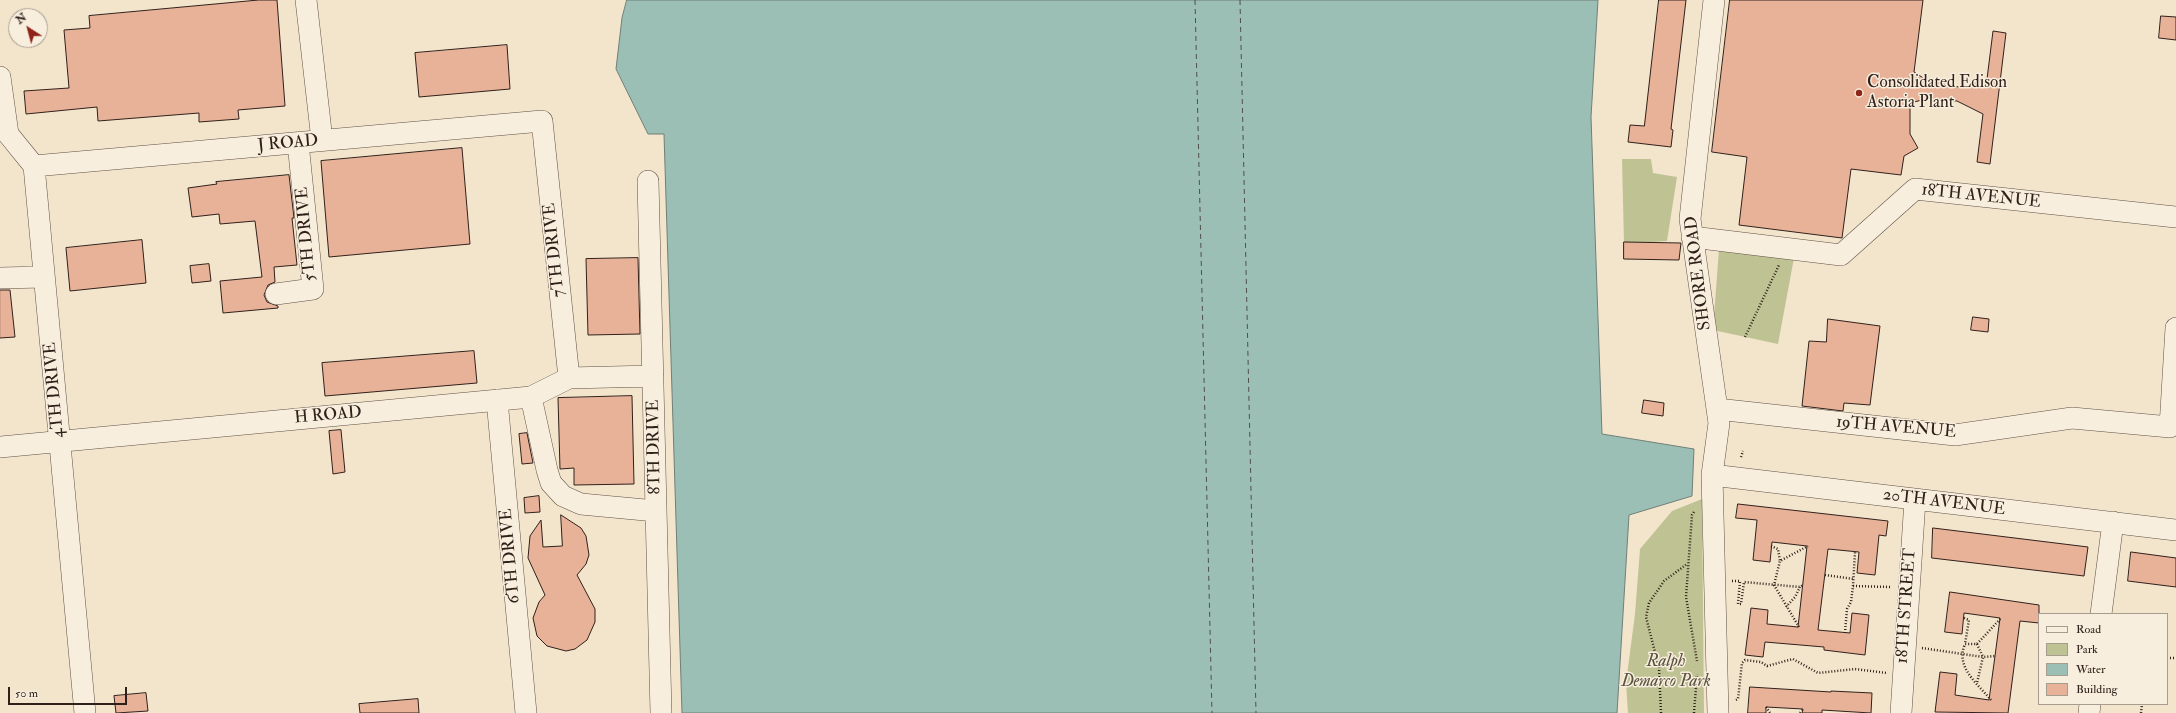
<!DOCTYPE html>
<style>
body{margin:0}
#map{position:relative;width:2176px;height:713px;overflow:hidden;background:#f3e5cc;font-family:"IM FELL Double Pica",serif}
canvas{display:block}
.legend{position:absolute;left:2038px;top:613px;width:130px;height:92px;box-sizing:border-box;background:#f7eede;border:1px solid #a79c90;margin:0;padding:5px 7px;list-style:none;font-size:12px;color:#30201a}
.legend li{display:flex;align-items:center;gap:8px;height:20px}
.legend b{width:20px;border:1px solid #a79c90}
.north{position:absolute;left:8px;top:8px;width:40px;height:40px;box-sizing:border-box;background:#f7eede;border:1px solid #a79c90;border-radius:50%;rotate:324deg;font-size:11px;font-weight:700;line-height:16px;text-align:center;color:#30201a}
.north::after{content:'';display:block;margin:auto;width:14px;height:18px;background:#8f2418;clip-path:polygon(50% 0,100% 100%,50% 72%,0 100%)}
.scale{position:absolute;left:8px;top:687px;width:119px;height:18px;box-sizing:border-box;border:2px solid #30201a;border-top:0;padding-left:5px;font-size:12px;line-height:14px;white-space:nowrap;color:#30201a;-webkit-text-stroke:3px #f7eede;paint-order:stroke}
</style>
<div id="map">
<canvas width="2176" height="713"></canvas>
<ul class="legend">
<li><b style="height:5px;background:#f7eede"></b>Road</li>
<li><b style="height:11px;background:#bfc394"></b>Park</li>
<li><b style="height:11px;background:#9bbfb5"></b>Water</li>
<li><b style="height:11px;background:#e8b299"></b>Building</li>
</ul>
<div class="north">N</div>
<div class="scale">50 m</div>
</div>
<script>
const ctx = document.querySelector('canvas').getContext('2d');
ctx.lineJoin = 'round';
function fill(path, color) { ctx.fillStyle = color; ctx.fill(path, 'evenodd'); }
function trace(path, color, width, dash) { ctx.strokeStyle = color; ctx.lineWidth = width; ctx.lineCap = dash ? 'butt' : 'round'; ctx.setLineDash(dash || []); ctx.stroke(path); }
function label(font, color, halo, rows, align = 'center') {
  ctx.font = font + ' "IM FELL Double Pica",serif'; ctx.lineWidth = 3; ctx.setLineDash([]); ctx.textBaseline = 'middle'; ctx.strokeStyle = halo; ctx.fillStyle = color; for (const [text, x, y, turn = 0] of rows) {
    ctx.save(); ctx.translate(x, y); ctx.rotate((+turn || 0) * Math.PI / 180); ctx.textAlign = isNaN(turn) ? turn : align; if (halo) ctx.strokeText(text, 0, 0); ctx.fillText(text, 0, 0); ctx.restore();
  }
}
fill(new Path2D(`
 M1622,159h29l2,14 24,4 -10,64 -43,3z
 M1719,249l75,9 -16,86 -65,-14z
 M1702,499l2,214h-76l-2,-30 9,-69 5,-65 32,-38z`), '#bfc394');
const water = new Path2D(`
 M627,0h971l-7,117 11,317 92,15 -2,47 -63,19 -12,198h-935l-18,-579h-16l-32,-65 6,-51z`);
fill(water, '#9bbfb5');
trace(water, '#707f77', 1);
trace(new Path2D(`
 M1195,0l17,713
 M1240,0l16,713`), '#505048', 1, [5, 4]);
const building = new Path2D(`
 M259,0h18l8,106 -47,4 1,9 -40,3v-9l-101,8 -1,-14 -71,7 -2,-23 45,-3 -5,-58 26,-2 -1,-12z
 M1659,0h27l-15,129 2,1 -2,17 -43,-5 2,-17 14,1z
 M1730,0h193l-9,72 14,9 31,6 8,-1 20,-7 6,-48 13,2 -16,131 -13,-2 6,-48 -26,-13 -31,-2 -16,4v31l8,14 -14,8 -3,19 -50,-6 -9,69 -103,-13 8,-68 -35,-5z
 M2161,16l15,1v23l-17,-2z
 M507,45l3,44 -91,8 -4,-44z
 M462,148l8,96 -141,13 -8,-96z
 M289,175l5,43h-2l5,47 -23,2 1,15 -7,3 -4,10 3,7 11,4v2l-55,5 -3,-32 42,-4 -7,-56 -35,3 -1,-10 -27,3 -4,-29 29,-4 -1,-2z
 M142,240l4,43 -76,8 -4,-43z
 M1624,242l57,1 -2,17 -55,-1z
 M638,258l2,76 -52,1 -2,-76z
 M209,264l2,17 -19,2 -2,-17z
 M0,290h10l5,47 -15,1z
 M1973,317l16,2 -1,13 -17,-2z
 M1828,319l52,7 -10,79 -26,-2 -1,8 -41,-5 7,-65 17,1z
 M474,351l3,32 -152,13 -3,-33z
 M632,396l2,88 -60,1v-17l-14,1 -2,-71z
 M1644,400l20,3 -1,13 -21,-3z
 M341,430l4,42 -12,2 -4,-43z
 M527,433l6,30 -11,1 -3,-30z
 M539,496l1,16 -15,1 -1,-15z
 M1738,504l150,17 -2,15 -7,-1 -4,40 -18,-2 2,-21 -31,-3 -10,81 32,3 2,-20 17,2 -4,40 -41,-5v-3l-59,-5 -2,15 -18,-2 6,-47 17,2 -1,14 31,3 9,-81 -35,-4 -2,20 -17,-2 4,-40 -21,-2z
 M561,515l20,13 5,8 3,19 -3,9 -9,11 18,34v13l-8,18 -12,9 -9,2 -19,-5 -10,-10 -4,-18 6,-16 6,-7 -17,-37 2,-22 11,-16 2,27 19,-1z
 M1933,528l155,19 -4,29 -152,-18z
 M2131,552l45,6v29l-48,-6z
 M1950,592l89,13v18l-19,-2 -12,92 -73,-1 5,-40 17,2 -2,21 34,5 6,-44 5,-38 -36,-5 -2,21 -17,-2z
 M1750,687l81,5v-1l41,2 -1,20 -49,-3v3h-20l1,-4 -37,-2v6h-18z
 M146,693l2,18 -32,2 -2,-17z
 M418,699l1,14h-59l-1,-9z`);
fill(building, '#e8b299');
trace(building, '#30201a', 1);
const minor = new Path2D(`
 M306,0l16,140
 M1714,0l-24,219 29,204 -7,52 6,238
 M0,77l8,57 26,32 51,547
 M34,166l508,-45 27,257
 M648,181l13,532
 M1692,237l149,18 74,-66 261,28
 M0,278l44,-1
 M276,294l37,-5 -15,-146
 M531,397l16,73 4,13 12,13 18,8 75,7
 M497,400l29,313
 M1717,409l238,26 117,-17 98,9 6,-99
 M0,447l531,-50 38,-19 84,-2
 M1712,475l464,55
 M2101,614l12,-92
 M1901,713l14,-213
 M2089,713l1,-9`);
trace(minor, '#615146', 22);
trace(new Path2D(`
 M1745,337l34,-72
 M1741,457l2,-6
 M1694,512l-2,3 -6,82 11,64
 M1771,546l7,3 2,12
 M1825,575l29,4
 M1732,581h8l-2,23h3l3,-22 56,5 3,-2
 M1853,586l38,1
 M1786,607l9,-10 5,-10
 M1964,618l5,2 -4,24
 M1799,627l-25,-42 6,-24 28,-15
 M1845,633l2,-24 4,-7 2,-16 2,-34
 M1977,644l6,13 -6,26
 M1922,648l61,9 12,-1
 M2167,658h7
 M1736,700l2,-1 4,-36 3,-3 16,2 6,4 26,-7 25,14 37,-4 32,4
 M1991,700c-14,-17 -36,-33 -26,-56h12l24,-26
 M1766,707l4,6
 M1661,713l-2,-45 -13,-51 3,-14 15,-22 23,-17
 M1694,713l3,-39
 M1800,713l3,-4
 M2141,713l1,-9`), '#30201a', 2.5, [1, 2]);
trace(minor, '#f7eede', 21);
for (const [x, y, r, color] of [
 [1859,93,4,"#8f2418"]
]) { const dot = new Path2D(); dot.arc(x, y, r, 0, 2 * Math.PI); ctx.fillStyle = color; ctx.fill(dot); trace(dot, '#f7eede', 1.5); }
label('17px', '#30201a', '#f7eede', [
 ["Consolidated Edison",1867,83],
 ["Astoria Plant",1867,103]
], 'left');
label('17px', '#30201a', '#f7eede', [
 ["J ROAD",288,144,-5],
 ["18TH AVENUE",1981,197,6],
 ["5TH DRIVE",307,234,-95],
 ["7TH DRIVE",555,250,-96],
 ["SHORE ROAD",1699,273,-97],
 ["4TH DRIVE",55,390,-95],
 ["H ROAD",328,416,-5],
 ["19TH AVENUE",1896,428,5],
 ["8TH DRIVE",655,447,-91],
 ["20TH AVENUE",1944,503,7],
 ["6TH DRIVE",511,556,-95],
 ["18TH STREET",1907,606,-86]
]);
label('italic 17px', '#5b513f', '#f7eede', [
 ["Ralph",1666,662],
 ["Demarco Park",1666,682]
]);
</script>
